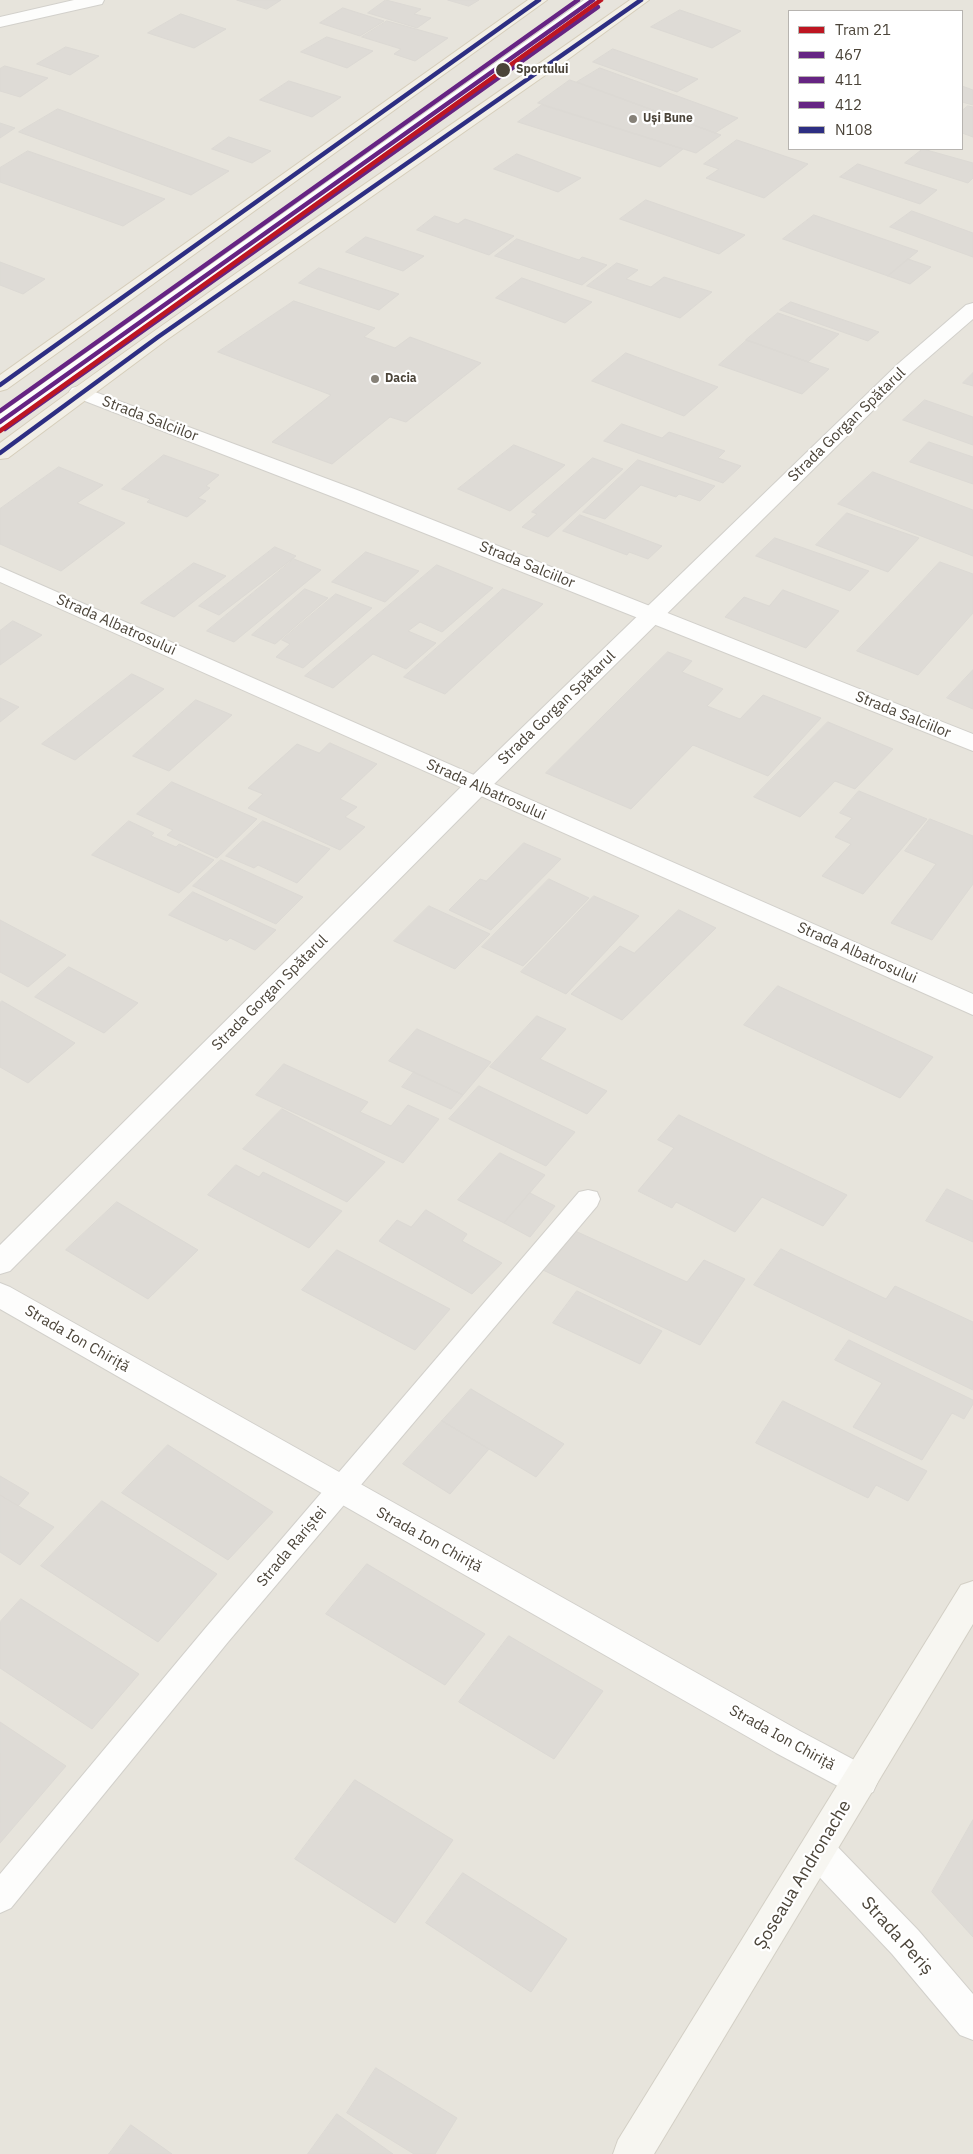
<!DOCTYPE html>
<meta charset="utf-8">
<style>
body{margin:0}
#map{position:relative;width:973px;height:2154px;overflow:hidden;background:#f4f2ee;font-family:"IBM Plex Sans",sans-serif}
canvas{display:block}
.legend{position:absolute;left:788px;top:10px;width:175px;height:140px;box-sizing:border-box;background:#fff;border:1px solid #b7b4b0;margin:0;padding:6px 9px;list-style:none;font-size:15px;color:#4b4439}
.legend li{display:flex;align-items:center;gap:10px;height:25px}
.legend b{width:25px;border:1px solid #b7b4b0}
</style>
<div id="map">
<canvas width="973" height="2154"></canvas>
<ul class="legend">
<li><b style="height:6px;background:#be1622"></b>Tram 21</li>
<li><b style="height:6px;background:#662483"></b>467</li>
<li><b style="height:6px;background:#662483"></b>411</li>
<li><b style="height:6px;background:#662483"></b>412</li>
<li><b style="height:6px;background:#2d2e83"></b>N108</li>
</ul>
</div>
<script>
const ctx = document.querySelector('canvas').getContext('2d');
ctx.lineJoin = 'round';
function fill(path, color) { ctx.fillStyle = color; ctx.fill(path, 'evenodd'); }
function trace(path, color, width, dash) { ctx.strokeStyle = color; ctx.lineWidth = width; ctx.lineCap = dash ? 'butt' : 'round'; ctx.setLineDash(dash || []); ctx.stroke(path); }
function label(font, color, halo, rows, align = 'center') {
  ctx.font = font + ' "IBM Plex Sans",sans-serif'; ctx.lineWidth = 4.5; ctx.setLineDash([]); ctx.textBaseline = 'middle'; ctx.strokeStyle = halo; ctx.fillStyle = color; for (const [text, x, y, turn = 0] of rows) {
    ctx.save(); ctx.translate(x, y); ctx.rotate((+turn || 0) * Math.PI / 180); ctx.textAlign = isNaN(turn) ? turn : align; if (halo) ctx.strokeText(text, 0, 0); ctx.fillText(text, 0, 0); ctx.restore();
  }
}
fill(new Path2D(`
 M0,0h973v2154h-973zM789,11h173v138h-173z`), '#e7e4dc');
const building = new Path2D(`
 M237,0h44l-14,9z
 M386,0l35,9 -7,5 17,4 -14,10 -49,-15z
 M448,0h31l-10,6z
 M343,8l41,13 -24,15 -40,-13z
 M680,10l61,21 -29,17 -61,-21z
 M181,14l45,15 -32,19 -46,-15z
 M387,21l61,17 -33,23 -21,-7 7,-5 -39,-12z
 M327,37l46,14 -26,17 -46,-16z
 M66,47l33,9 -29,19 -33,-11z
 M613,49l85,30 -21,13 -84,-30z
 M5,66l43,12 -28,19 -20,-6v-22z
 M600,68l138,50 -23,15 -138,-51z
 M570,80l151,55 -25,18 -158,-50z
 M289,81l52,16 -29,20 -52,-17z
 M962,86l11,4v15l-11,-3z
 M542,105l141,44 -23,18 -142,-45z
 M968,106l5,1v30l-11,-4v-22z
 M58,109l171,62 -38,24 -172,-63z
 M0,123l15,5 -15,10z
 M229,137l42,14 -19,12 -40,-14z
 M737,140l71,24 -44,34 -58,-20 13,-9 -15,-5z
 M923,149l50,14v15l-5,5 -63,-20z
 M28,151l137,48 -42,27 -123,-44v-14z
 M517,154l64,24 -23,14 -64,-23z
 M858,164l79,26 -17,14 -80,-27z
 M646,200l99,35 -26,19 -99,-35z
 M912,211l61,22v24l-83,-30z
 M814,215l104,36 -30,25 -105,-37z
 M435,216l23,8 7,-5 49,17 -25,19 -72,-25z
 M366,237l58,19 -21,15 -57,-19z
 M517,239l62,21 3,-3 25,8 -25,20 -87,-29z
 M908,259l23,8 -21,17 -22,-8z
 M0,262l45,17 -22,15 -23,-9z
 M617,263l21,7 -12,9 25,8 13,-10 48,15 -32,26 -93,-32z
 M319,268l80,26 -20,16 -80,-27z
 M522,278l70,24 -27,21 -69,-25z
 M294,301l81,27 -11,9 31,11 15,-11 71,26 -75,59 -16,-5 -58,47 -60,-22 59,-47 -113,-43z
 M791,302l88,30 -11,9 -88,-31z
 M778,313l61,21 -31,28 -62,-22z
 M747,340l61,22 21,7 -27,25 -83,-29z
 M626,353l92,34 -34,29 -92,-35z
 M973,373v13l-10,-3z
 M925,400l48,17v28l-70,-25z
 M622,424l40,14 7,-6 56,19 -7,7 23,8 -18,17 -119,-42z
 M929,442l44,15v27l-63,-22z
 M514,445l51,20 -55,46 -52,-22z
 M164,455l55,20 -13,11 4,2 -12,10 8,3 -19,16 -40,-15 3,-3 -28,-10z
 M593,458l30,11 -75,68 -26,-10 15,-13 -5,-2z
 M638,460l77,26 -15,15 -21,-7 -3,3 -35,-12 -36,34 -22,-7z
 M59,467l44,18 -26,18 48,20 -64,48 -61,-27v-35z
 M873,472l100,38v46l-135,-52z
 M847,513l72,25 -31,34 -72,-27z
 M580,515l82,31 -14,13 -19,-7 -2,3 -64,-24z
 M775,538l94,33 -19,20 -94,-35z
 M275,547l21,9 -77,59 -20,-9z
 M366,552l53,19 -34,31 -53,-20z
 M294,559l27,11 -87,72 -27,-11z
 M940,562l33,12v39l-55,62 -61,-24z
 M194,563l32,13 -52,41 -33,-14z
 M437,565l56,23 -51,44 -22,-10 -12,9 28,12 -30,26 -33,-15 -40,34 -28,-12z
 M305,589l23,9 -53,46 -23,-9z
 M503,589l40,15 -98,90 -41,-17z
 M783,590l56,21 -33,37 -81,-31 19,-20 25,9z
 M336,594l36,14 -69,60 -27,-11 14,-13 -8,-4z
 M13,621l29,14 -42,30v-34z
 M668,652l24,9 -10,11 41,17 -16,17 33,13 23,-24 58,23 -53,58 -75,-31 -62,64 -85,-36z
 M973,670v39l-26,-11z
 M132,674l32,15 -89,71 -33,-16z
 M0,698l19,9 -19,15z
 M196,700l36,15 -63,56 -36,-15z
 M828,722l65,27 -38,40 -20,-8 -35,36 -46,-20z
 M330,743l47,21 -37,35 17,8 -12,10 20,10 -25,23 -92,-42 15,-14 -15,-6 49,-44 22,9z
 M172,782l85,37 -40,39 -50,-23 6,-5 -36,-16z
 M859,791l68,28 -64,75 -41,-18 29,-32 -16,-7 17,-19 -12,-5z
 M930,819l43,17v48l-41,56 -41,-17 45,-59 -31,-13z
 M129,821l25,12 -3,3 25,11 3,-3 35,16 -35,33 -87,-38z
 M263,821l67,28 -33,34 -39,-18 -4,3 -28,-12z
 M524,843l37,16 -70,71 -42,-20 31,-31 6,2z
 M221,860l82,37 -27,27 -83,-38z
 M549,879l40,19 -66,68 -41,-19z
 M193,892l83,38 -21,20 -25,-12 -3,3 -58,-26z
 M594,896l45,20 -73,78 -45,-22z
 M429,906l61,28 -35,35 -61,-28z
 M679,910l37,18 -94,92 -51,-26 49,-48 14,7z
 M0,920l66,35 -38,32 -28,-15z
 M69,967l69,36 -34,30 -69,-36z
 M778,986l155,71 -33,41 -156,-73z
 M2,1001l73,42 -47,40 -28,-16v-64z
 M537,1016l29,13 -26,30 67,32 -20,23 -97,-47z
 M417,1029l74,33 -28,33 -74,-34z
 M284,1064l84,38 -8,10 31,14 17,-21 31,14 -36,44 -147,-68z
 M414,1072l49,23 -12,14 -49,-22z
 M479,1086l96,46 -29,34 -97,-47z
 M282,1109l103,53 -38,40 -104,-53z
 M679,1115l168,80 -24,31 -61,-29 -27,35 -59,-30 -4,6 -34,-17 36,-43 -16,-8z
 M500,1153l45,22 -41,48 -46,-23z
 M236,1165l23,12 4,-5 79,39 -33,37 -101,-53z
 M947,1189l26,12v41l-47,-21z
 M530,1193l25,13 -25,31 -26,-14z
 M117,1202l81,48 -50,49 -82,-49z
 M426,1210l41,24 -5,7 40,22 -30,31 -93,-53 18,-21 14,7z
 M573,1230l114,52 17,-22 41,19 -45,66 -157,-75z
 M781,1249l105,50 9,-13 78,36v68l-219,-105z
 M337,1250l113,59 -35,41 -113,-60z
 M577,1291l85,40 -22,33 -87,-41z
 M849,1340l124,60v4l-9,15 -12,-6 -30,47 -69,-33 29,-44 -47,-23z
 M471,1389l93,55 -28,33 -94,-56z
 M783,1401l144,70 -19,30 -32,-16 -8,13 -112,-55z
 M442,1421l47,28 -39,45 -47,-30z
 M168,1445l105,67 -45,48 -106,-67z
 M0,1476l29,17 -11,13 -18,-11z
 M0,1495l54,32 -34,38 -20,-13z
 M102,1501l115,73 -59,68 -117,-76z
 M367,1564l118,70 -40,51 -119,-71z
 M21,1599l118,75 -47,55 -92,-61v-46z
 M509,1636l94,55 -49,68 -95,-57z
 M0,1722l66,44 -66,77z
 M355,1780l98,60 -58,83 -100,-64z
 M973,1820v117l-41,-45z
 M463,1873l104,66 -36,53 -105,-69z
 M376,2068l81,50 -22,36h-21l-67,-41z
 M337,2114l56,40h-85z
 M131,2125l41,29h-63z`);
fill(building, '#dedbd6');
trace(building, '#dcd9d4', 1);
const service = new Path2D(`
 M584,0h16l-594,426 -6,1v-13z
 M588,1190l9,2 3,7 -3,7 -369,436 -217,266 -11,5v-39l208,-249 371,-433z`);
const minor = new Path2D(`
 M74,0h30l-2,4 -102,23v-10z
 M973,303v16l-60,52 -427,421 -476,479 -10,3v-29l468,-465 431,-417 67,-58z
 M0,1283l10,4 790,444 73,39 5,11 -5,11 -12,5 -12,-5 -73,-39 -776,-444z`);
const tertiary = new Path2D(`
 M79,386l278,104 616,244v17l-632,-251 -269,-104 -3,-4 3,-4z
 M0,567l973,427v21l-973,-433z
 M818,1834l12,5 88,91 55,64v46l-13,-5 -68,-81 -86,-91 -6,-12 6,-12z`);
const secondary = new Path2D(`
 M973,1581v43l-319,530h-41l5,-14 343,-555z`);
const primary = new Path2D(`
 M528,0h19l-473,341 -67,48 -7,2v-16z
 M630,0h19l-82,60 -402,281 -157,117 -8,1v-16c206,-153 420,-295 630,-443z`);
trace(service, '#d2d0cb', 2);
trace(minor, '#d2d0cb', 2);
trace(tertiary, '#d2d0cb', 2);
trace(secondary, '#d3cfc5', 2);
trace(primary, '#d6cebb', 2);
fill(service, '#fdfdfc');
fill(minor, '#fdfdfc');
fill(tertiary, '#fdfdfc');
fill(secondary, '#f7f6f1');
fill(primary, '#f2efe6');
trace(new Path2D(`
 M0,422l593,-422`), '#662483', 4.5);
trace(new Path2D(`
 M5,429l593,-422`), '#662483', 4.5);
trace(new Path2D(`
 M0,411l578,-411`), '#662483', 4.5);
trace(new Path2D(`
 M0,385l539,-385
 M0,453l158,-116 483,-337`), '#2d2e83', 4.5);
trace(new Path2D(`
 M0,431l601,-431`), '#be1622', 4.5);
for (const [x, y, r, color] of [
 [503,70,8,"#4b4439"],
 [633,119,5,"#868178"],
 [375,379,5,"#868178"]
]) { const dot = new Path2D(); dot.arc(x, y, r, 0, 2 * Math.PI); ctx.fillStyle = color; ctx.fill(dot); trace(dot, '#fff', 2); }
label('bold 12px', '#4b4439', '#fff', [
 ["Sportului",516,70]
], 'left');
label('bold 12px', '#4b4439', '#fff', [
 ["Uși Bune",643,119],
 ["Dacia",385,379]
], 'left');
label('15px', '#4b4439', '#fff', [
 ["Strada Salciilor",150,419,21],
 ["Strada Gorgan Spătarul",847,425,-44],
 ["Strada Salciilor",527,565,22],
 ["Strada Albatrosului",116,625,24],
 ["Strada Gorgan Spătarul",557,708,-44],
 ["Strada Salciilor",903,715,22],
 ["Strada Albatrosului",486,790,24],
 ["Strada Albatrosului",857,953,24],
 ["Strada Gorgan Spătarul",270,993,-45],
 ["Strada Ion Chiriță",77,1339,30],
 ["Strada Ion Chiriță",429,1540,29],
 ["Strada Rariștei",292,1547,-50],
 ["Strada Ion Chiriță",782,1738,29]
]);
label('18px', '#4b4439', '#fff', [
 ["Șoseaua Andronache",803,1875,-59],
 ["Strada Periș",897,1936,48]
]);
</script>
